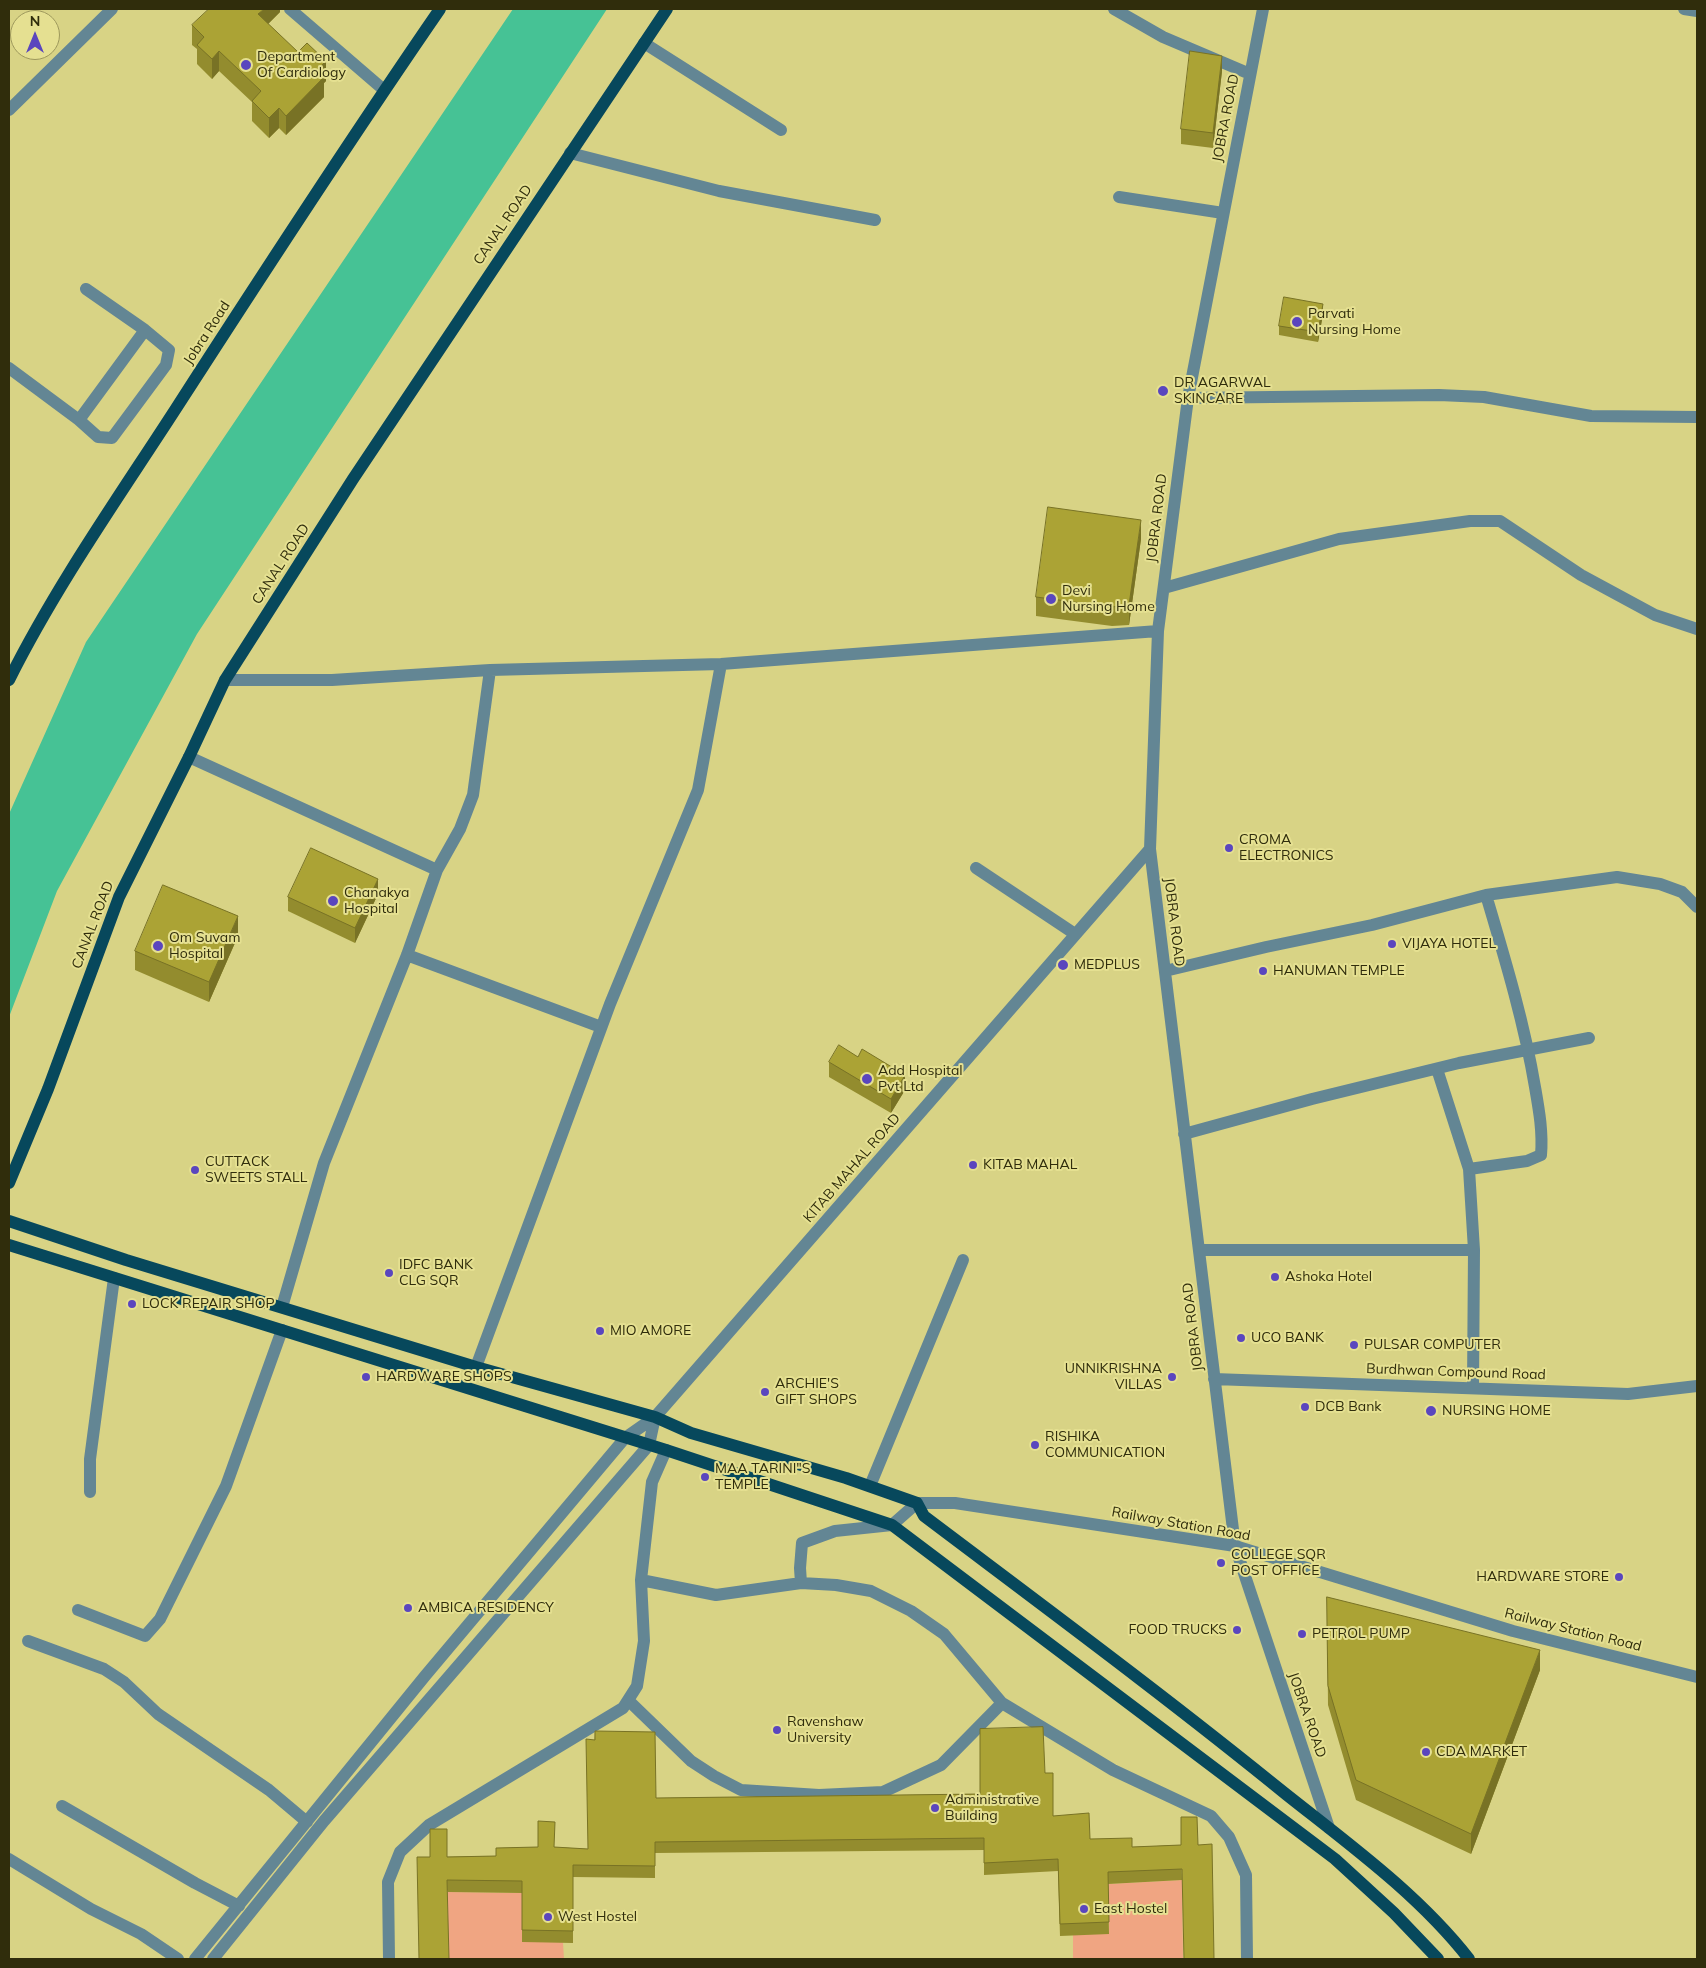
<!DOCTYPE html>
<style>
body{margin:0}
#map{position:relative;width:1706px;height:1968px;overflow:hidden;background:#d8d385;font-family:Mulish,sans-serif}
canvas{display:block}
.frame{position:absolute;inset:0;border:10px solid #302d0c;pointer-events:none}
.north{position:absolute;left:10px;top:10px;width:50px;height:50px;box-sizing:border-box;background:#e5e091;border:1px solid #9d985c;border-radius:50%;rotate:0deg;font-size:14px;font-weight:700;line-height:20px;text-align:center;color:#302d0c}
.north::after{content:'';display:block;margin:auto;width:18px;height:22px;background:#5a46be;clip-path:polygon(50% 0,100% 100%,50% 72%,0 100%)}
</style>
<div id="map">
<canvas width="1706" height="1968"></canvas>
<div class="frame"></div>
<div class="north">N</div>
</div>
<script>
const ctx = document.querySelector('canvas').getContext('2d');
ctx.lineJoin = 'round';
function fill(path, color) { ctx.fillStyle = color; ctx.fill(path, 'evenodd'); }
function trace(path, color, width, dash) { ctx.strokeStyle = color; ctx.lineWidth = width; ctx.lineCap = dash ? 'butt' : 'round'; ctx.setLineDash(dash || []); ctx.stroke(path); }
function label(font, color, halo, rows, align = 'center') {
  ctx.font = font + ' Mulish,sans-serif'; ctx.lineWidth = 4; ctx.setLineDash([]); ctx.textBaseline = 'middle'; ctx.strokeStyle = halo; ctx.fillStyle = color; for (const [text, x, y, turn = 0] of rows) {
    ctx.save(); ctx.translate(x, y); ctx.rotate((+turn || 0) * Math.PI / 180); ctx.textAlign = isNaN(turn) ? turn : align; if (halo) ctx.strokeText(text, 0, 0); ctx.fillText(text, 0, 0); ctx.restore();
  }
}
fill(new Path2D(`
 M1182,1880l1,79h-110v-24l36,-2 -1,-49z
 M447,1892l75,1 41,50 1,16h-115z`), '#f0a582');
fill(new Path2D(`
 M513,9h94l-410,625 -140,257 -48,126v-203l77,-172z`), '#46c295');
trace(new Path2D(`
 M290,9l94,81
 M1114,9l49,28 87,37
 M1263,9l-75,389 -30,233 -8,218 85,697 94,282
 M1684,9l13,2
 M644,43l137,87
 M9,110l103,-101
 M570,153l149,38 156,29
 M1119,197l104,16
 M9,368l70,52 19,17 14,1 54,-73 3,-15 -24,-20 -59,-41
 M1188,398l251,-3 45,2 107,19 106,1
 M79,420l66,-90
 M1164,588l175,-49 131,-18h30l81,54 74,40 42,14
 M225,680h107l158,-10 231,-6 437,-33
 M189,757l248,113
 M976,868l99,66
 M407,955l194,72
 M1165,971l101,-24 106,-22 114,-30 131,-18 43,7 22,8 15,15
 M1437,1069l32,100 5,81 -1,138
 M1184,1134l128,-35 147,-36 130,-25
 M1469,1169l58,-8 14,-6c2,-23 -2,-45 -6,-68 -11,-65 -30,-128 -49,-192
 M1199,1250h275
 M282,1307l42,-144 83,-208 30,-85 23,-41 13,-34 17,-125
 M476,1367l134,-363 88,-214 23,-126
 M1214,1379l414,15 69,-8
 M870,1486l93,-226
 M90,1492v-33l24,-181
 M641,1580l75,15 85,-12 35,2 35,6 40,20 33,23 58,69 111,67 98,46 18,21 17,38 1,84
 M801,1583l-1,-15 2,-25 33,-12 57,-6 25,-22h38l280,43 278,85 184,46
 M78,1610l67,26 15,-17 66,-133 56,-156
 M28,1641l76,28 20,13 34,32 111,76 38,32
 M629,1701l62,60 23,15 27,14 78,5 64,-3 58,-27 61,-62
 M62,1806l133,77 44,23
 M9,1859l82,50 50,25 37,25
 M195,1959l230,-283 200,-238 30,-21 495,-568
 M213,1959l111,-138 325,-376 6,-28
 M389,1959l-1,-77 12,-30 29,-27 194,-117 14,-22 7,-45 -3,-61 11,-98 14,-32`), '#638694', 12);
trace(new Path2D(`
 M9,680c47,-94 109,-182 166,-270 87,-135 174,-269 265,-401
 M9,1183l39,-94 71,-192 70,-140 36,-77 128,-201 314,-470
 M9,1221l117,39 350,107 179,50 36,16 155,45 71,25 7,13c122,92 245,183 363,279 63,50 132,100 182,164
 M9,1245l657,205 226,75 443,334 59,54 44,46`), '#07485c', 12);
fill(new Path2D(`
 M280,9v3l-12,12 58,57 -2,2v14l-38,38 -7,-7 -10,10 -17,-17v-19l-33,-31 -7,8 -15,-15v-15l-5,-4v-20z
 M1222,71l-9,77 -32,-4v-15z
 M1323,314l-5,28 -39,-7v-9z
 M1141,539l-12,86 -17,1 -76,-10v-19z
 M378,894l-23,49 -67,-32v-14z
 M238,936l-29,66 -74,-32v-19z
 M829,1062l76,28 -14,23 -62,-36z
 M1327,1597l213,73 -69,184 -115,-54 -28,-95z
 M595,1731l61,67 324,-4 65,-21 8,43 37,23 42,8 49,-2 1,35 -74,4 1,50 -49,2 -2,-65 -74,4v-25l-329,3v25l-82,-1v66l-51,-1v-49l-74,-1 -18,-35 66,-1v-8l59,-1 33,2z`), '#938c2e');
fill(new Path2D(`
 M264,9h16v3l-22,22v-20z
 M219,51v20l-7,8v-20z
 M1222,56v15l-9,77v-15z
 M326,61v20l-2,2v14l-38,38v-19l31,-46z
 M279,108v20l-10,10v-20z
 M1323,304v10l-5,28v-10z
 M1141,520v19l-12,86v-20z
 M378,879v15l-23,49v-15z
 M238,916v20l-29,66v-20z
 M905,1075v15l-14,23v-14z
 M1540,1650v20l-69,184v-20z`), '#787225');
const building = new Path2D(`
 M209,9h55l-6,5 40,38 9,-9 19,18 -9,9 7,7 -38,39 -7,-8 -10,10 -17,-17 9,-10 -42,-40 -7,8 -15,-14 7,-8 -12,-12z
 M1190,51l32,5 -9,77 -32,-4z
 M1284,297l39,7 -5,28 -39,-6z
 M1048,507l93,13 -12,85 -17,2 -76,-10z
 M311,848l67,31 -23,49 -67,-31z
 M163,885l75,31 -29,66 -74,-31z
 M839,1045l19,12 4,-8 43,26 -14,24 -62,-37z
 M1327,1597l213,53 -69,184 -115,-54 -28,-94z
 M1043,1727l2,46h8v43l36,-3 1,26 42,-1v9l49,-2v-28h16l1,28 14,-1 2,115h-30l-2,-90 -74,3 1,50 -49,2 -2,-65 -74,4v-25l-329,4v24l-82,-1v66l-51,-1v-49l-75,-1 2,79h-30l-2,-102h13v-28h17v28l49,-1v-8l42,-1v-26l17,1 -1,25 34,2 -2,-110 9,1v-9l60,1 1,66 324,-4v-65z`);
fill(building, '#aba335');
trace(building, '#787225', 1);
for (const [x, y, r, color] of [
 [246,65,6,"#5a46be"],
 [1297,322,6,"#5a46be"],
 [1163,391,6,"#5a46be"],
 [1051,599,6,"#5a46be"],
 [1229,848,5,"#5a46be"],
 [333,901,6,"#5a46be"],
 [1392,944,5,"#5a46be"],
 [158,946,6,"#5a46be"],
 [1063,965,6,"#5a46be"],
 [1263,971,5,"#5a46be"],
 [867,1079,6,"#5a46be"],
 [973,1165,5,"#5a46be"],
 [195,1170,5,"#5a46be"],
 [389,1273,5,"#5a46be"],
 [1275,1277,5,"#5a46be"],
 [132,1304,5,"#5a46be"],
 [600,1331,5,"#5a46be"],
 [1241,1338,5,"#5a46be"],
 [1354,1345,5,"#5a46be"],
 [366,1377,5,"#5a46be"],
 [1172,1377,5,"#5a46be"],
 [765,1392,5,"#5a46be"],
 [1305,1407,5,"#5a46be"],
 [1431,1411,6,"#5a46be"],
 [1035,1445,5,"#5a46be"],
 [705,1477,5,"#5a46be"],
 [1221,1563,5,"#5a46be"],
 [1619,1577,5,"#5a46be"],
 [408,1608,5,"#5a46be"],
 [1237,1630,5,"#5a46be"],
 [1302,1634,5,"#5a46be"],
 [777,1730,5,"#5a46be"],
 [1426,1752,5,"#5a46be"],
 [935,1808,5,"#5a46be"],
 [1084,1909,5,"#5a46be"],
 [548,1917,5,"#5a46be"]
]) { const dot = new Path2D(); dot.arc(x, y, r, 0, 2 * Math.PI); ctx.fillStyle = color; ctx.fill(dot); trace(dot, '#e5e091', 2); }
label('14px', '#302d0c', '#e5e091', [
 ["Department",257,57],
 ["Of Cardiology",257,73],
 ["Parvati",1308,314],
 ["Nursing Home",1308,330],
 ["DR AGARWAL",1174,383],
 ["SKINCARE",1174,399],
 ["Devi",1062,591],
 ["Nursing Home",1062,607],
 ["CROMA",1239,840],
 ["ELECTRONICS",1239,856],
 ["Chanakya",344,893],
 ["Hospital",344,909],
 ["Om Suvam",169,938],
 ["Hospital",169,954],
 ["VIJAYA HOTEL",1402,944],
 ["MEDPLUS",1074,965],
 ["HANUMAN TEMPLE",1273,971],
 ["Add Hospital",878,1071],
 ["Pvt Ltd",878,1087],
 ["CUTTACK",205,1162],
 ["SWEETS STALL",205,1178],
 ["KITAB MAHAL",983,1165],
 ["IDFC BANK",399,1265],
 ["CLG SQR",399,1281],
 ["Ashoka Hotel",1285,1277],
 ["LOCK REPAIR SHOP",142,1304],
 ["MIO AMORE",610,1331],
 ["UCO BANK",1251,1338],
 ["PULSAR COMPUTER",1364,1345],
 ["UNNIKRISHNA",1162,1369,"right"],
 ["VILLAS",1162,1385,"right"],
 ["HARDWARE SHOPS",376,1377],
 ["ARCHIE'S",775,1384],
 ["GIFT SHOPS",775,1400],
 ["DCB Bank",1315,1407],
 ["NURSING HOME",1442,1411],
 ["RISHIKA",1045,1437],
 ["COMMUNICATION",1045,1453],
 ["MAA TARINI\"S",715,1469],
 ["TEMPLE",715,1485],
 ["COLLEGE SQR",1231,1555],
 ["POST OFFICE",1231,1571],
 ["HARDWARE STORE",1609,1577,"right"],
 ["AMBICA RESIDENCY",418,1608],
 ["FOOD TRUCKS",1227,1630,"right"],
 ["PETROL PUMP",1312,1634],
 ["Ravenshaw",787,1722],
 ["University",787,1738],
 ["CDA MARKET",1436,1752],
 ["Administrative",945,1800],
 ["Building",945,1816],
 ["East Hostel",1094,1909],
 ["West Hostel",558,1917]
], 'left');
label('14px', '#302d0c', '#e5e091', [
 ["JOBRA ROAD",1226,118,-79],
 ["CANAL ROAD",503,225,-56],
 ["Jobra Road",207,333,-57],
 ["JOBRA ROAD",1157,518,-83],
 ["CANAL ROAD",281,564,-57],
 ["JOBRA ROAD",1174,922,83],
 ["CANAL ROAD",93,925,-69],
 ["KITAB MAHAL ROAD",852,1168,-49],
 ["JOBRA ROAD",1193,1327,-97],
 ["Burdhwan Compound Road",1456,1372,2],
 ["Railway Station Road",1181,1524,10],
 ["Railway Station Road",1573,1630,14],
 ["JOBRA ROAD",1307,1715,71]
]);
</script>
